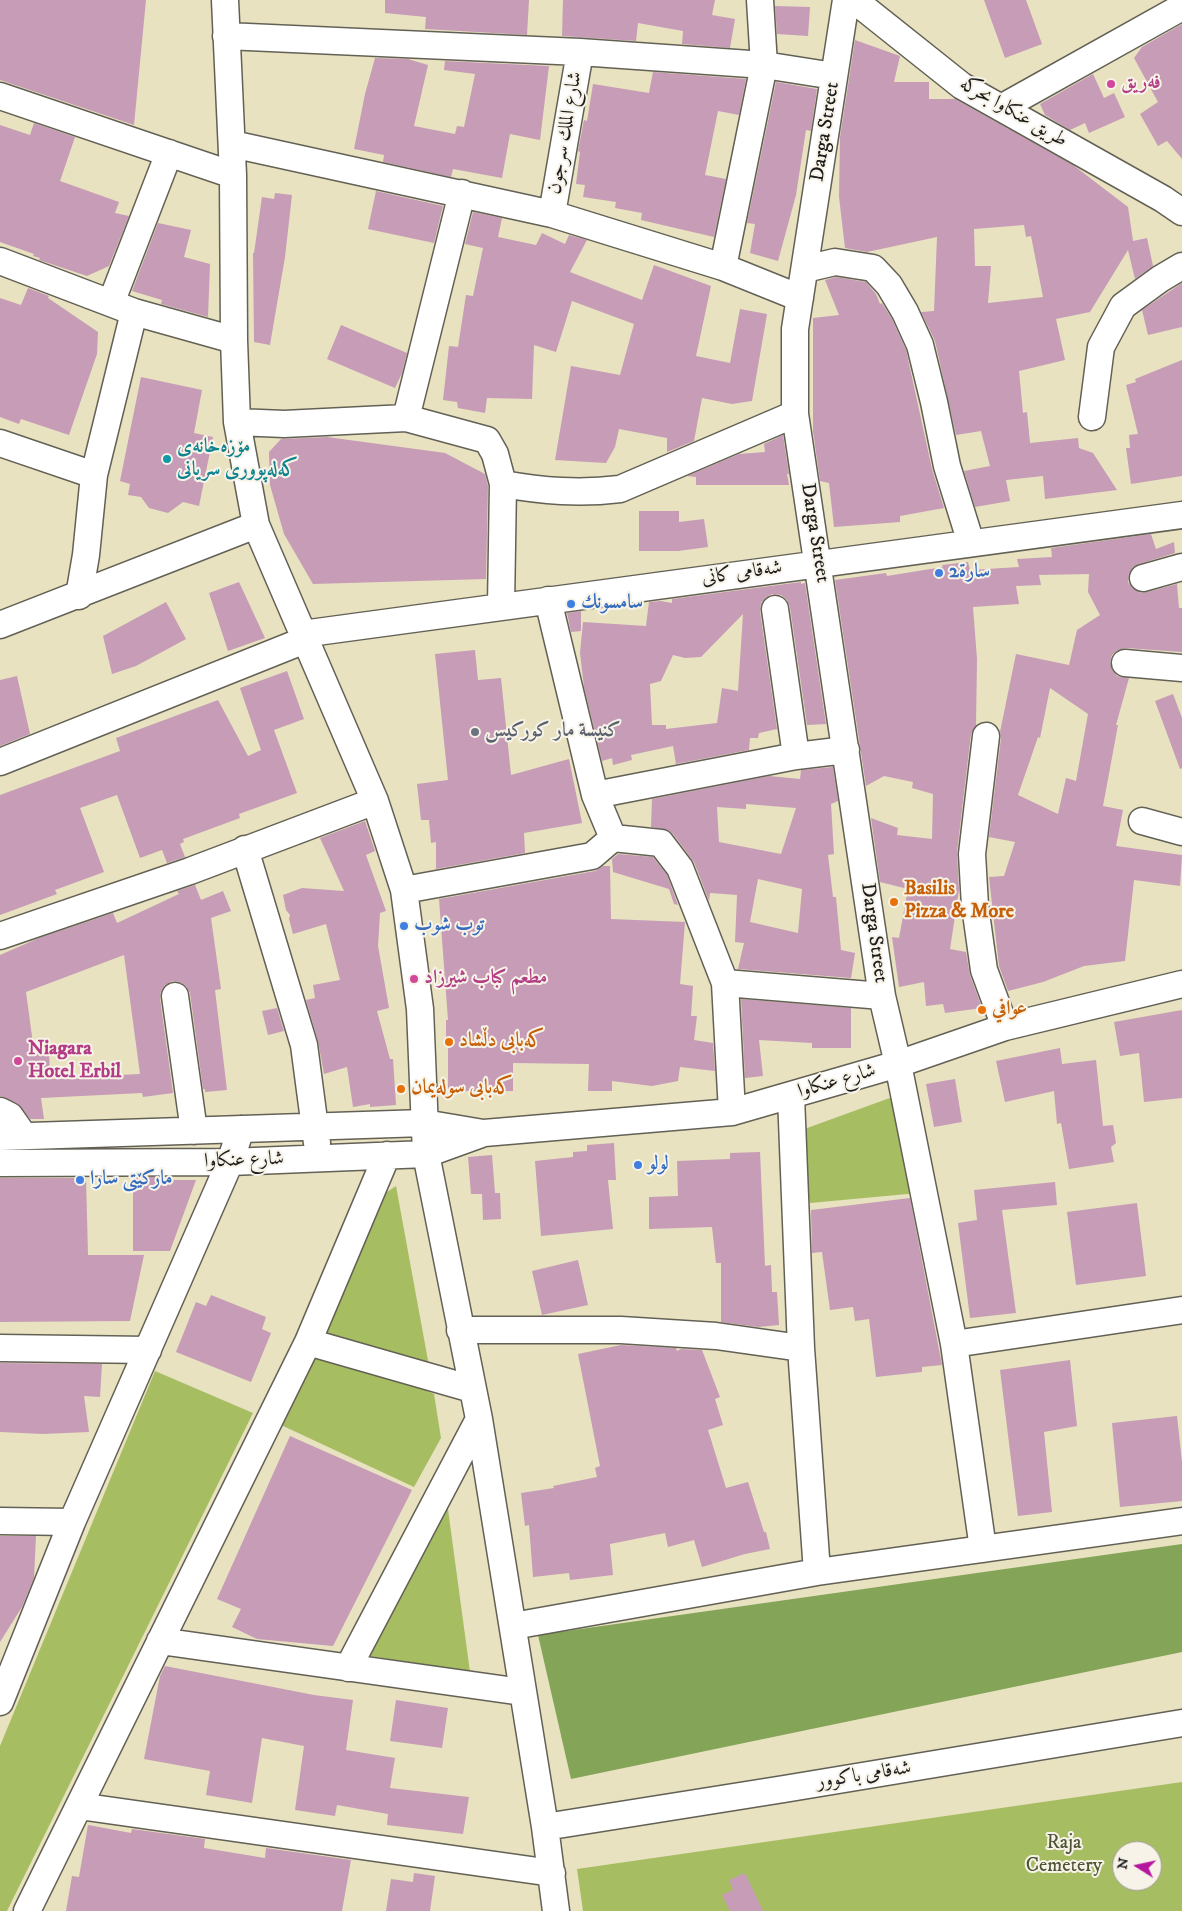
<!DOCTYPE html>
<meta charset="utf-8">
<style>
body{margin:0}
#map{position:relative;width:1182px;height:1911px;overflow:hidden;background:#e8e2c0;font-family:"IM FELL DW Pica",serif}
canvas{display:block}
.north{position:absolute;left:1112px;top:1841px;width:50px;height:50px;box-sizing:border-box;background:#f7f3e8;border:1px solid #9f9d96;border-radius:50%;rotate:280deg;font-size:14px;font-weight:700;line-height:20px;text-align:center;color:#1c1c1c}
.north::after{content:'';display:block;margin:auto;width:18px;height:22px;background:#b5179e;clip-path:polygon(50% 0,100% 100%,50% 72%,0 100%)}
</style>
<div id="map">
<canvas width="1182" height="1911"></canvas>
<div class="north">N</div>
</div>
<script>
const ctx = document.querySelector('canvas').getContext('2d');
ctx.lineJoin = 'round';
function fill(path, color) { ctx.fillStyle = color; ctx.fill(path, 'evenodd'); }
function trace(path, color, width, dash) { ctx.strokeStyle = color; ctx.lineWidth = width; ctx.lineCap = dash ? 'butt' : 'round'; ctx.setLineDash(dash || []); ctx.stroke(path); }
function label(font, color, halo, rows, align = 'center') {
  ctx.font = font + ' "IM FELL DW Pica",Amiri,serif'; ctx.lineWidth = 4; ctx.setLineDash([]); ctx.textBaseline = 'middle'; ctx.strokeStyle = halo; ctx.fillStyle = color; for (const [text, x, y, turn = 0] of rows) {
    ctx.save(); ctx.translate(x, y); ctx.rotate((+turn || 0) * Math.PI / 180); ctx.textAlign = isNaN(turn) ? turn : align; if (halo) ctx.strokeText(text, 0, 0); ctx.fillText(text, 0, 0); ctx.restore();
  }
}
fill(new Path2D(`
 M898,1095l20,98 -108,10 -11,-72z
 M396,1186l33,180 -104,-31 56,-139z
 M318,1345l116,49 7,44 -27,49 -133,-62z
 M155,1371l98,42 -246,498h-7v-165z
 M447,1502l23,170 -100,-16z
 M1182,1782v129h-599l-6,-42zM1122,1851h30v30h-30z`), '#a6bd62');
fill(new Path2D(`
 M1182,1544v108l-611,127 -33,-144z`), '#84a458');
fill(new Path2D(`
 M0,0h146l-12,125 -134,-45z
 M385,0h144l-2,35 -102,-6 1,-12 -41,-4z
 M563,0h152l-3,15 23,4 -5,29 -48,-4 1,-13 -45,-8 -2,18 -74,-5z
 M984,0h42l16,44 -37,14z
 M775,6l35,1 -2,29 -31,-2z
 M1182,24v135l-15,-18 -9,5 -18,-32 18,-12 -24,-44 8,-11z
 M855,40l45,16 -6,26h35v17h26l118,66 55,42 5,34 14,-3 6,28 -18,13 -7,-29 -38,62 -34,7 9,41 -46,11 4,42 4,-1 3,31 48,-5 1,10 14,5 24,37 -72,9 -2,-23 -37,4 4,21 -35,6 -11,-36 26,-5 -9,-35 -25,4 -21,-94 -14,-29 13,-1 3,-74 -70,15 -22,-4 -6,-51 1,-60zM1024,225l2,12 5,-1 12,61 -55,6 3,-37h-16l-1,-37z
 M375,58l33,1 20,6 -14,61 41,8 2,-8 7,1 11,-53 -31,-4 1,-9 104,5 -9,74 -30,-6 -8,44 -49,-9 -2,8 -68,-15 1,-7 -30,-6 11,-55z
 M653,72l93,7 -7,36 -21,-4 -13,64 21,4 -12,58 -73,-17 1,-7 -27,-5 1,-6 -33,-5 2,-12 -9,-1 4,-32 -2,-1 6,-31 3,1 6,-37 56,9z
 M1093,74l11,24 10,-5 11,24 -36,16 -4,-10 -15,7 -25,-15 -5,-11z
 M776,82l41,7 -6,42 -5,-1 -10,65 -18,66 -28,-8 5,-29 -8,-1z
 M34,123l41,14 -15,44 59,21 -4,11 14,3 -20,50 -22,10 -48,-16 1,-2 -7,-2 1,-2 -34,-12v-117l30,10z
 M376,191l67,15 -9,37 -66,-14z
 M275,193l17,2 -7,62 -15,88 -16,-3 -1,-89h1l8,-56 12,2z
 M473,212l29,6 -4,19 38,8 6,-12 23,11 4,-9 18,5 -17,32 72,28 12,-35 57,21 -15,70 34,7 10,-54 27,5 -15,87 -20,3 -30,-6 -8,43 -27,11v-14l-48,-9 -4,18 -9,16 -51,-3 16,-94 49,9 14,-51 -62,-23 -16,51 -22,-7 -2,54 -45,-1 -2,15 -27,-5 -1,-6 -14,-2 6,-54 9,1 8,-52 7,1 10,-48 -18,-4z
 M158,223l33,7 -7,27 26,7 -2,53 -47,-13 1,-4 -30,-9z
 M836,277l30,5 10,12 4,10 2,-1 10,16 14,31 26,119 12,39 -44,8v6l-66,5 -5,-44 -9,-2 -7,-50v-113l26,-3 -14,-35z
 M1182,283v44l-34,8 -6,-25z
 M28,288l21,8 -1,2 50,34 -1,22 -28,81 -48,-16 -2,5 -19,-7v-119l21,7z
 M341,325l66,28 -5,20 -7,15 -68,-29z
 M1182,360v116l-51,8 -5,-36h4l-1,-13 9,-1 -12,-49 10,-3 -1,-3z
 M141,377l61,13 -8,43 19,4 -14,69 -16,-4 -15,11 -19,-5 -8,-11 -13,-2 2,-11 -10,-3z
 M783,435l6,39h-2l2,11h-93v-8l-9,-1 52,-22 26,-2 -1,-8z
 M327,437l118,16 40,21 3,12 -2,93 -173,5 -29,-50 -14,-49 -1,-33 12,-13z
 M639,511h40v11l25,-3 4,28 -30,4h-39z
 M1151,534l5,15 18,-7 1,11 -36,11 -6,3 -4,7 -1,8 4,6 8,5 7,-1 30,-8 2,24h3v44l-56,-4 -8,2 -6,5 -2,7 2,8 5,6 12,2 -13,47h2l-15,81 20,4 -7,36 66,9 -2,31 -46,-6 -9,81 -41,5 -41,16 -35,9 -9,-25 -10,-89 15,-1 11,-34 -26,-5 12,-99 -1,-6 16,-78 53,11 8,-35 23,-15 -12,-23 1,-18 -50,1 2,10 -25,1 3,18 -46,3 4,52 -1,67 -5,8 -14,118 2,38 -9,59 16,3 4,23 12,33 -37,5 -2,-9 -17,2 -2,-24 -25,5 -7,-50 7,1 9,-49 -28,-7 -9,-64 27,10 -1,7 35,4 1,-45 -21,-6 1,-6 -29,-6 -18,10 -31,-206 51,-7 1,3 56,-9 -1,-2 26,-3 2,8 49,-3 -2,-8 35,-2 -1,-9zM1050,688l38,26 -12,67 -10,-3 -8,36 -40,-19 20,-58 2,1z
 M239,582l26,56 -37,13 -19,-58z
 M801,582v2l4,-1 21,141 -19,1 -17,-118 -3,-7 -6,-5 -9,-1 -6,3 -5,6 -1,8 17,118 -18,4 -1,5h-8l-1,12 -73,14 -3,-18 -42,9 1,5 -19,5 -1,-7 -10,3 -18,-74 -4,-34 3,-31 63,4 3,-24 12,-1 11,2v-4zM743,614l-5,77 -16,-3 -5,35 -51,6v-4h-14l-2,-41 11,-3 12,-26 12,3 16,-1z
 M166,602l20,37 -50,27 -24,8 -9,-38z
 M581,611v20l-10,1 -4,-19z
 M475,650l3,30 23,-2 10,97 58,-16 13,64 -58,10 1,20 -89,16v-27l-5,1 -2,-23h-8l-4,-36 31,-4 -13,-126z
 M287,671l17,48 -30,11 23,63 -58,21 1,4 -57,21 1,3 -4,2 5,13 -18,6 -5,-13 -22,8 -23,-63 -37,13 24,64 -49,18 2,4 -57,21v-120l120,-44 -4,-13 102,-38 30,56 13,-6 -21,-62z
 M17,676l13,58 -30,12v-66z
 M1173,694l9,24v50l-2,1 -25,-68z
 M833,767l5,34 -7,3 3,50 -6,1 5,42h3l5,53 14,3 -4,25 -113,-9 6,-26 -9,-1 2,-47 -27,-2 -1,8 -15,-39 -21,-28 -5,-4 -17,-3 1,-28 117,-23 31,3 1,-9zM746,804l50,4 -15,46 -62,-12 -2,-35 29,2zM758,879l44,10 -4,44 -48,-11z
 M365,821l10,30 -9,4 20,56 -6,2 -2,33 11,62 -12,3 13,48h3l3,46 -26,2v-3l-17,3 -6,-40 -23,7 -6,-33 -12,-41 9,-2 -2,-13 27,-5 -14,-56 -33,10 -4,-15 1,-4 -4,-5 -3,-15 19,-7 42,3 -24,-53z
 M618,854l35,3 14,18 11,30 -4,-1 -5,-15 -56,-17 -1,-13z
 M603,866h7l1,53 74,3 -5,62 13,2 -2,30h6l-3,24 19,3 2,28 -35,-4 -2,14 -26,5 -40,-5v10h-24l1,-27 -76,-1v28h-65v-49h-2v-22h2l-9,-121 156,-28z
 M195,885l6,15 22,-9 8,20 -20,7 10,71 -6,1 12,100 -22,2v-3h-2l-13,-96 -4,-7 -6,-4 -7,-1 -8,4 -4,6 -1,7 13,95 -30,4 -1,-4 -101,5 3,21h-14l-13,-16 -17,-7v-141l39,-17 74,-25 4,10 62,-29 -2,-3zM124,955l16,119 -42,2v2l-48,1 -1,-29 -15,1 -8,-59z
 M741,999l110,9v40h-39v-5l-53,-3 4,36 -18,2z
 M277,1008l7,23 -16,4 -6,-24z
 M1182,1010v88l-38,4 -5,-49 -19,3 -6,-34z
 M1060,1048l2,16 34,-4 7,66 10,-1 3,18 -5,4 3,15 -45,7 -8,-46 -4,1 -3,-33 -49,11 -9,-41z
 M955,1079l7,43 -28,5 -8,-43z
 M614,1143l2,37h-8l5,49 -72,7 -6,-75 38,-4v-5l14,-1v-6z
 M760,1152l5,114 6,-1 1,27h5l2,33 -21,2 -37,-5v-59h-5l-4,-36 -63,2v-32l29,-1 -1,-35 53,-2v-6z
 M492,1155l3,38h5l1,26 -18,1 -1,-26h-11l-3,-37z
 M133,1177h32v3h31l-26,71h-37z
 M0,1178h86l2,77h56l-14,66 -130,1z
 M1055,1182l2,23 -55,5 14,103 -46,5 -12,-95 19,-3 -3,-30z
 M910,1198l32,167 -20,2v5l-46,5 -7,-58 -14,2 -2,-14 -23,3 -8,-58 -10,1 -1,-43z
 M1137,1203l9,73 -70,9 -9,-73z
 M578,1260l10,45 -46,10 -10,-44z
 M211,1295l55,22 -4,12 9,4 -20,49 -75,-30 20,-50 10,4z
 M621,1345l55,3 1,3 4,-2 21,1 18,47 -5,2 8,26 -15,5 18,58 22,-6 16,50h2l4,17 -25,5 -43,13 -8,-27 -26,7 -3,-14 -55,11 3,31 -43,5 -1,-7 -36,4 -4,-52 -4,1 -4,-33 33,-5 -1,-2 44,-9 -2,-9 5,-2 -22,-112z
 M1070,1360l7,66 -33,6 8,80 -34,4 -18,-146z
 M0,1363l102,1 -2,33 -16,-1 5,36 -46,2 -43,-2z
 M1177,1416l5,46v39l-62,6 -8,-84z
 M290,1436l122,54 -79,156 -76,-7 -25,-12 9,-18 -24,-10z
 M0,1536h36l-2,42 -12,29 -22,35z
 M165,1666l149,29 39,5 -7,50 49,8 -5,30 79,9 -6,37 -76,-9 1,-11 -51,-9 -2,11 -40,-6 9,-64 -42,-8 -10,65 -46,-8 4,-24 -66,-12 16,-83z
 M396,1700l52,8 -6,40 -52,-7z
 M88,1825l43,8 1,-4 73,10 -1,9 61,10 1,-10 85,12 -9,51h-276l6,-35 7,1z
 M414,1873l21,3 -5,35h-44l5,-32 22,3z
 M745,1873l18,38h-33l-8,-16 11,-5 -4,-10z`), '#c69cb7');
const minor = new Path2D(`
 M225,0l8,175 1,165 3,82 19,103 119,276 29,89 16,119 6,145 53,265 66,408 11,84
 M846,0l-51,329v85l87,582 16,68 56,280 228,-34
 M854,0l108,86 201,113 19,13
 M226,36l354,16 184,13 70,11
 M0,96l233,79
 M1001,108l181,-101
 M232,144l320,70 171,53 77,31
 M552,214l28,-162
 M0,261l134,51 100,28
 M723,267l41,-202 -4,-65
 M805,269l30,-7 38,6 16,17 16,27 15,33 14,57 13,64 24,77
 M111,303l58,-150
 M1092,417l9,-70 22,-41 37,-27 22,-13
 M406,418l56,-225
 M237,422l47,2 122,-6 81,22 8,14 8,30 -2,122
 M0,443l94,32 40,-163
 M503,484c40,7 76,10 117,5l175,-75
 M1143,578l39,-11
 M79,596l7,-41 8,-80
 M548,600l47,195 18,43
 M775,609l21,147
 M0,625l256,-100
 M302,634l880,-119
 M1125,663l57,5
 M986,736l-14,118 3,52 9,64 21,57
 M0,762l305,-122
 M595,795l201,-39 50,-6
 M1142,821l40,11
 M245,849l59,196 13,98
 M404,890l188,-34 21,-18 48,5 19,25 45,115 157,13
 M0,936l190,-65 185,-70
 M725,983l7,129
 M175,996l19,135
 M791,1096l10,252 16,224
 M0,1111l10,5 14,20
 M0,1137l424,-14 59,10
 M0,1163l230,-1 196,-8 58,-21 248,-21 166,-48 107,-37 177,-43
 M460,1330h161l95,6 85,12
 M308,1342l164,47
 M954,1344l29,205
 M0,1348l148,2
 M0,1521l72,1
 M513,1626l304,-54 365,-51
 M160,1641l362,51
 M348,1668l131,-249
 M0,1702l72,-180 158,-360 11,-33
 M79,1806l473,67
 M545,1827l239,-38 398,-66
 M27,1911l281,-569 79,-187`);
trace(minor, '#636155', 29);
trace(minor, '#fff', 26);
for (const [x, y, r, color] of [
 [1111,84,5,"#d1479c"],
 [167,459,5,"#0f9aa8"],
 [939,573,5,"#3f7fe0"],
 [571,604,5,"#3f7fe0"],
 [475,732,5,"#6b7280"],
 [894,902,5,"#e8710a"],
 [404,926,5,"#3f7fe0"],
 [414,979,5,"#d1479c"],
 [982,1010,5,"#e8710a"],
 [449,1042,5,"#e8710a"],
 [18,1061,5,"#d1479c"],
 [401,1089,5,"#e8710a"],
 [638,1165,5,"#3f7fe0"],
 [80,1180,5,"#3f7fe0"]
]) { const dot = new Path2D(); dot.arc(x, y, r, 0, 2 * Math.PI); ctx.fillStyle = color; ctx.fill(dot); trace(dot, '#f7f3e8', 2); }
label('bold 20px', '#b23c85', '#f7f3e8', [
 ["فەریق",1121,84],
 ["مطعم كباب شيرزاد",424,979],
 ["Niagara",28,1050],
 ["Hotel Erbil",28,1073]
], 'left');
label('20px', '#1c1c1c', '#f7f3e8', [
 ["طريق عنكاوا بحركه",1013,113,30],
 ["Darga Street",826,132,-81],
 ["شارع الملك سرجون",566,133,-80],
 ["Darga Street",814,533,81],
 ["شەقامی کانی",742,574,-8],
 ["Darga Street",873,933,82],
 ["شارع عنكاوا",837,1082,-16],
 ["شارع عنكاوا",244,1161,-2],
 ["شەقامی باکوور",864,1776,-9]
]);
label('bold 20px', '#0d838f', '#f7f3e8', [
 ["مۆزەخانەی",177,448],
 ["کەلەپووری سریانی",177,471]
], 'left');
label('bold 20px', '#366cbe', '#f7f3e8', [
 ["سارة2",949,573],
 ["سامسونك",581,604],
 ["توب شوب",414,926],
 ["لولو",648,1165],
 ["مارکێتی سارا",90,1180]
], 'left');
label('bold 20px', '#5b616d', '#f7f3e8', [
 ["كنيسة مار كوركيس",485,732]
], 'left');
label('bold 20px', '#c56008', '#f7f3e8', [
 ["Basilis",904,890],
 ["Pizza & More",904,913],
 ["عوافي",992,1010],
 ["کەبابی دڵشاد",459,1042],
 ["کەبابی سولەیمان",411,1089]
], 'left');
label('20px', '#4c5434', '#f7f3e8', [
 ["Raja",1064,1844],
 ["Cemetery",1064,1867]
]);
</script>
